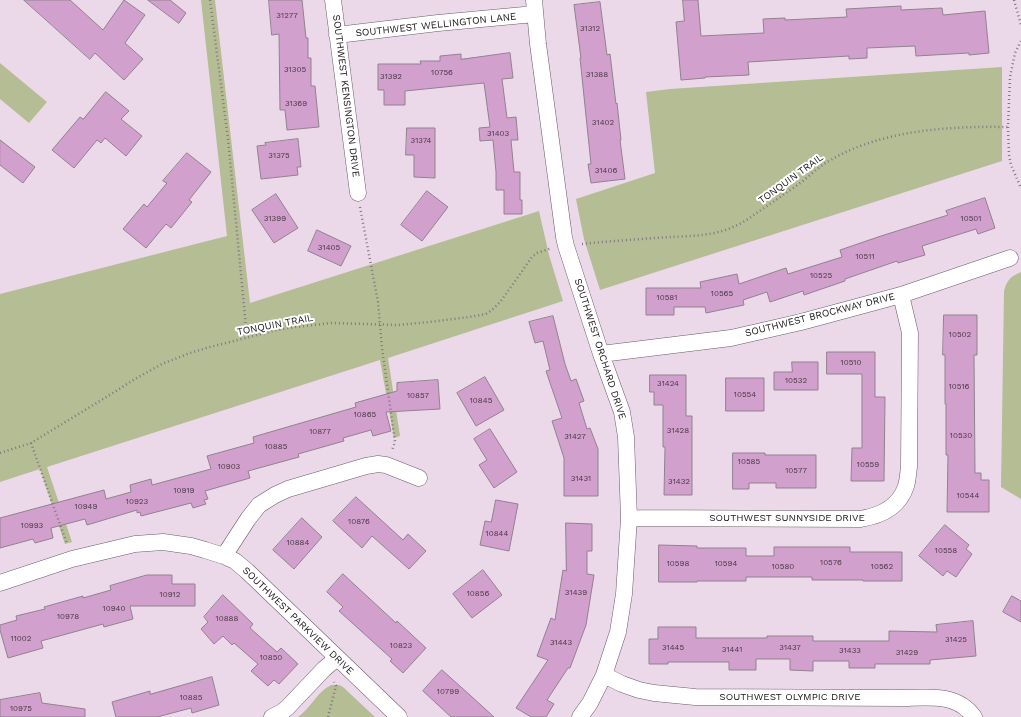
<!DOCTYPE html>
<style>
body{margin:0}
canvas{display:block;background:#ebd9e9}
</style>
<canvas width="1021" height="717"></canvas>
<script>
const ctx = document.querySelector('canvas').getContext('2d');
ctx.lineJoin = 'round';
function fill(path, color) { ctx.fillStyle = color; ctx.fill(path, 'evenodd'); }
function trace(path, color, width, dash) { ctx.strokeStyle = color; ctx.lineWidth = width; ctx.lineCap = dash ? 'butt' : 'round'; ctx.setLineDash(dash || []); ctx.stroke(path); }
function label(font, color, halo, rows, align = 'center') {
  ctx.font = font + ' "Work Sans",sans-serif'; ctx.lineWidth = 4; ctx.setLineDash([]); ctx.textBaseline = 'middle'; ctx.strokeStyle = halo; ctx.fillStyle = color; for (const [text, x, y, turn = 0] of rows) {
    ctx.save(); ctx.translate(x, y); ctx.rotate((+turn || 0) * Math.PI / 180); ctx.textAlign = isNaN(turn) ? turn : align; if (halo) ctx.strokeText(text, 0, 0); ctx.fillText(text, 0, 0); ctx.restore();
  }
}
fill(new Path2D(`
 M201,0h14l35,303 289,-92 10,44 14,46 -175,57 12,78 -6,2 -14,-78 -333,107 25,75 -7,2 -25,-75 -40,13v-188l227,-58z
 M0,63l47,39 -18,21 -29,-24z
 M1002,67v94l-402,129 -16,-51 -8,-40 79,-26 -9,-81 24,-3z
 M1021,272v227l-20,-12 3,-196c3,-11 6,-14 17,-19z
 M331,685h8l4,2 32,30h-77c13,-9 18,-24 33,-32z`), '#b4bd94');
const building = new Path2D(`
 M24,0h46l33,30 21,-30 21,15 -20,28 18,16 -19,21 -29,-27 -5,6z
 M148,0h22l16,13 -7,10z
 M269,0h33l4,38h2v20h3v28h4l4,41 -32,3 -2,-20h-5l-1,-76 -7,1z
 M683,0h15l3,36 63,-3 -1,-14 22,-1v2l62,-3 -1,-8 55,-3v4l41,-2 1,7 42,-4 4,42 -20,2v-2l-53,3 -1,-10 -48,2v10l-18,1v-3l-101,6 1,13 -44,2v1l-24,2 -5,-58 8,-1z
 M600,2l7,53 3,-1 6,50 1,-1 4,37h-1l5,39 -34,4 -3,-19h3l-11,-106h1l-7,-53z
 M510,53l3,25 -11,1 5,39 9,-1 2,23h-7l3,32h6v28h2v14h-18v-24h-8v-18l-3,-32 -13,1 -1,-13 11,-1 -6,-44 -79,8v14h-21v-15h-6v-26h43l-1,-3h20v-5l21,-2v5z
 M106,92l23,19 -8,8 21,17 -16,20 -21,-18 -4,5 -4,-3 -23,28 -22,-18 28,-33 3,2z
 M407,128h28v50l-21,-1v-22h-8z
 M298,139l3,28h-4l1,8 -37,4 -4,-33 9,-1 -1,-2z
 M0,140l35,27 -12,16 -23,-18z
 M187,153l24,19 -22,28 3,2 -21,26 -5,-4 -20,24 -23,-19 21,-25 3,3 20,-24 -4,-2z
 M427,191l21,16 -26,34 -21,-16z
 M276,194l22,34 -24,15 -22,-33z
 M985,198l10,30 -17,6 -2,-5 -54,17 3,9 -27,8 -1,-2 -52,18v2l-41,14 -1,-4 -33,11 -3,-10 -24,8 1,5 -38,8 -1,-6h-31v8h-28v-27h55l-1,-6 37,-8 2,10 47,-16 2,6 54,-17 -2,-7 41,-14 67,-21 -2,-4z
 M317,230l34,16 -10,20 -33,-15z
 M944,315h33v40h-3l1,118h6v7h8v32h-42l1,-57h-2v-51h-1v-49h-2z
 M553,316l12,48 6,17 5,-2 8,22 -5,2 8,26 3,-1 8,21v47h-34v-38l-12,-37 10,-3 -16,-47 4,-1 -7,-29 -8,2 -6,-21z
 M827,352h48v45h10l-1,84h-33l1,-33h10v-74h-35z
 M792,362h26v28h-44v-18h18z
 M650,375h36v41h6v79h-28l1,-48h-2v-42h-9v-13h-4z
 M485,377l19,33 -28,16 -19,-33z
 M726,378h38v33h-38z
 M438,380l2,29 -54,3 5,19 -18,5 -2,-6 -28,8 1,3 -46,13 1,3 -51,14 2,7 -45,13 3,8 -4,1 2,4 -13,4 -2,-5 -50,13 -1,-4 -3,1v-3l-50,15 -2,-6 -34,9 2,10 -18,5 -2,-4 -33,9v-30l104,-28 2,9 25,-7 -1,-7 21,-6 1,6 59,-16 -4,-13 47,-13 -1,-6 103,-30 -1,-4 42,-12v-8z
 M490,429l27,43 -23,16 -15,-23 8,-5 -13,-21z
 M733,453h32v2h51v33h-40v-5h-27v6h-16z
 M356,497l47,43 5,-6 18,17 -17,18 -37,-33 -10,12 -29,-27z
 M496,500l22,4 -9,47 -29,-6 5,-24 6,1z
 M302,518l20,19 -28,32 -21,-19z
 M566,523l26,1v27h-5v23l7,1 -8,50 -16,43h-2l-21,32 7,4 -8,13h-15l-15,-9 32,-48 -11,-4 14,-38 4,2 8,-50 3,1z
 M945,525l24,20 -3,4 6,5 -16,23 -9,-6 -4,5 -24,-20z
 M659,545l38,1v2h49v8h28v-9h76v5h52v29h-39v-1h-51v-3h-66v4h-49v1h-38z
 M483,570l19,25 -30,23 -19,-24z
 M343,574l53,49 1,-2 29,27 -23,25 -13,-12 2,-2 -53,-48 4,-4 -16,-15z
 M147,575h25v9h23v22h-65l3,13 -29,8 -1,-3 -62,17 2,7 -35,10 -8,-28v-5l17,-5 -1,-4 29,-7 -1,-2 39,-11v2l28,-8 -1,-4z
 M223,595l30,29 -3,4 27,24 4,-4 17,16 -19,20 -5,-4 -6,6 -17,-15 7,-7 -24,-21 -2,2 -9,-9 -9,8 -13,-15 7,-7 -4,-5z
 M1012,596l9,5v21l-18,-10z
 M973,621l3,35 -46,4v4h-55v4h-26v-7h-36v10l-23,-1v-11h-34v11h-27v-8h-61v2h-19v-25h9v-12h38v11h71v-2h46v5h76v-10l48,1 -1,-7z
 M442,670l29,26 23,21h-43l-28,-26z
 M212,677l7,28 -27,8 -1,-5 -34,9h-41l-4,-15 38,-11v3z
 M40,693l2,10 43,6v8h-85v-17z`);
fill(building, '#d2a0cd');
trace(building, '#91818f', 1);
const street = new Path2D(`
 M333,0l25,193
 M534,0l4,44 26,193 2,9 35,108 21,58 4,25 3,81 -5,76 -6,38 -14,43 -14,28 -10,14
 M337,35l101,-12 97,-9
 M601,354l130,-16 70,-16 100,-27 109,-37
 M629,518l231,1c20,-3 39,-11 46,-33 2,-6 2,-13 3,-19l1,-134 -9,-38
 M224,556l24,-37 11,-14 16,-10 13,-6 78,-23 12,-2 8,1 33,13
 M0,583l72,-24 63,-15 28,-2 28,4 14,4 19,6 11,5 12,10 152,146
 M604,675l18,9 17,6 15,3 41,4 211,1c25,-1 52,-4 68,19
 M272,717l10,-5 6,-5 36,-38 13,-11`);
trace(street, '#6a5b68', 17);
trace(new Path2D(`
 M210,0l18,139 19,198
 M1014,0l7,25
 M1021,41l-6,12 -5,24 -2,50 1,28 2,10 10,23
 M360,207l18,95 4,46 13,94 -3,8
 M582,244c29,-3 59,-5 88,-7 21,-1 45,-1 65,-11 8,-3 16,-9 23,-14 15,-10 30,-20 45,-31 7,-6 14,-12 21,-17 53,-34 123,-38 184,-37
 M31,443l36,101
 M0,453l31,-10 77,-47 27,-17 27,-15 28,-11 20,-6 67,-17 19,-3 35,-4 67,2 31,-3 40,-5 17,-3 6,-4 9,-9 31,-44 5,-4 15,-5
 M328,717l8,-31 -2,-4`), '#827681', 2.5, [1, 3]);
trace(street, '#fff', 16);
label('8px', '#483746', null, [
 ["31277",287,16],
 ["31312",590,29],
 ["31305",295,70],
 ["10756",442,73],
 ["31388",597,75],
 ["31392",391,77],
 ["31369",296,104],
 ["31402",603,123],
 ["31403",498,134],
 ["31374",421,141],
 ["31375",279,156],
 ["31406",606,171],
 ["31399",275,219],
 ["10501",971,219],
 ["31405",329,248],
 ["10511",865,257],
 ["10525",821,276],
 ["10565",722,294],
 ["10581",667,298],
 ["10502",960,335],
 ["10510",851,363],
 ["10532",796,381],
 ["31424",668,384],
 ["10516",959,387],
 ["10554",745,395],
 ["10857",418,396],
 ["10845",481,401],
 ["10865",365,415],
 ["31428",678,431],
 ["10877",320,432],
 ["10530",961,436],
 ["31427",575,437],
 ["10885",276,447],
 ["10585",749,462],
 ["10559",868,465],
 ["10903",229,467],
 ["10577",796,471],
 ["31431",581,479],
 ["31432",679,482],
 ["10919",184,491],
 ["10544",968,496],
 ["10923",137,502],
 ["10949",86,507],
 ["10876",359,522],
 ["10993",32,526],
 ["10844",497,534],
 ["10884",298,543],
 ["10558",946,551],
 ["10576",831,563],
 ["10598",678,564],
 ["10594",726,564],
 ["10580",783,567],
 ["10562",882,567],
 ["31439",576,593],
 ["10856",478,594],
 ["10912",170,595],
 ["10940",114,609],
 ["10978",68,617],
 ["10888",227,619],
 ["11002",21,639],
 ["31425",956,640],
 ["31443",561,643],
 ["10823",401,646],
 ["31445",673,648],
 ["31437",790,648],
 ["31441",732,650],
 ["31433",850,651],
 ["31429",907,653],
 ["10850",271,658],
 ["10799",448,692],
 ["10885",191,698],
 ["10975",21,709]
]);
label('10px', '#1a1419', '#fff', [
 ["SOUTHWEST WELLINGTON LANE",436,25,-6],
 ["SOUTHWEST KENSINGTON DRIVE",346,96,83],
 ["TONQUIN TRAIL",791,179,-36],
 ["SOUTHWEST BROCKWAY DRIVE",820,315,-14],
 ["TONQUIN TRAIL",275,325,-11],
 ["SOUTHWEST ORCHARD DRIVE",600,349,72],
 ["SOUTHWEST SUNNYSIDE DRIVE",787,518],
 ["SOUTHWEST PARKVIEW DRIVE",298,621,44],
 ["SOUTHWEST OLYMPIC DRIVE",790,697]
]);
</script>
